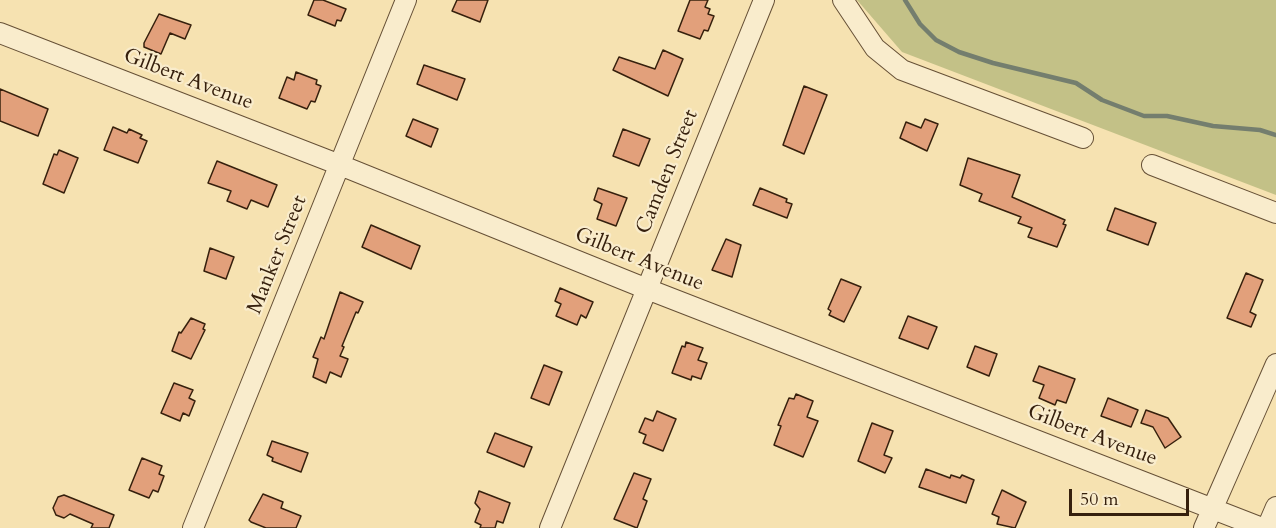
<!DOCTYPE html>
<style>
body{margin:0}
#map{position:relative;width:1276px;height:528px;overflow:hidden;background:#f6e2b1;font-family:Cardo,serif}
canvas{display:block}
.scale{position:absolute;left:1069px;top:489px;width:120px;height:27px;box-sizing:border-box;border:3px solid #36200d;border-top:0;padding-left:8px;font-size:18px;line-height:21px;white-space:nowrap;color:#36200d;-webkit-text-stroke:4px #f9eccc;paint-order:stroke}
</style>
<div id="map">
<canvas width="1276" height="528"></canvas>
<div class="scale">50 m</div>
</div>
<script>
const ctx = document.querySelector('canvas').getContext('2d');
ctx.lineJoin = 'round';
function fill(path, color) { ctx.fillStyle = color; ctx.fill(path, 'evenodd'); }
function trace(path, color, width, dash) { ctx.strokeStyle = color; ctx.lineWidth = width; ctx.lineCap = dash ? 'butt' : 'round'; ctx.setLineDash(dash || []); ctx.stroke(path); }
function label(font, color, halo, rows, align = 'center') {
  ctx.font = font + ' Cardo,serif'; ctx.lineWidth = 4.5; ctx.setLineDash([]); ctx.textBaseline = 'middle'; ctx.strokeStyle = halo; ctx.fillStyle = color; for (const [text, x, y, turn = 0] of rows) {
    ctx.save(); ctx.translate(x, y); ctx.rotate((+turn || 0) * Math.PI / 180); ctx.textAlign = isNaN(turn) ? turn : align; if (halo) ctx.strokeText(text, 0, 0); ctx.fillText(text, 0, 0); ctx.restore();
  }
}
fill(new Path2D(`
 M857,0h419v195l-374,-143z`), '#c3c187');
trace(new Path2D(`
 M905,0l15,24 16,16 23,12 34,11 83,20 26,17 42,16h23l46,10 47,4 16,5`), '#747e6e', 4.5);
const building = new Path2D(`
 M314,0h9l23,9 -5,12 -4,-1 -2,6 -27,-11z
 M457,0h31l-8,22 -28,-11z
 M690,0h18l-3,7 5,2 -2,5 6,2 -6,15 -4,-1 -4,9 -22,-8z
 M159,14l32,11 -6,14 -15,-6 -9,21 -17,-7v-4z
 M663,50l20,9 -15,37 -55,-26 6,-13 36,12z
 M424,65l41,14 -8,21 -40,-16z
 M296,72l21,8 -1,4 5,2 -6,16 -4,-1 -4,8 -28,-11 8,-21 7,3z
 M804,86l23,9 -23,59 -21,-9z
 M0,89l48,20 -10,27 -38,-15z
 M413,119l25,10 -7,18 -25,-11z
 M925,119l13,5 -11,27 -27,-13 6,-16 15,6z
 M113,127l14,6 2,-4 13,6 -2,3 7,3 -9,22 -34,-13z
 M623,129l27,10 -11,27 -26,-10z
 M59,150l19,8 -14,35 -21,-9 11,-30 3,1z
 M968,158l52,17 -8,22 53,23 -2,4 3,1 -9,22 -29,-10 4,-9 -14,-5 3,-6 -42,-16 3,-7 -22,-9z
 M217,161l60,24 -9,22 -17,-7 -4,9 -20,-8 4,-10 -23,-8z
 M598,188l29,10 -11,28 -19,-7 5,-15 -8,-4z
 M760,188l27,11 -1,3 6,2 -5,14 -34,-13z
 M1115,208l41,15 -8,22 -41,-15z
 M371,225l49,21 -9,23 -49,-22z
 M726,239l15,6 -9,32 -20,-7z
 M210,248l24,9 -8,22 -22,-8z
 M1246,273l17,7 -13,32 6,3 -5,12 -24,-9z
 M841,279l20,8 -17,35 -15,-7 2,-4 -3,-2z
 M560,288l33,14 -7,16 -5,-3 -4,10 -21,-9 5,-12 -6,-3z
 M340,292l23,10 -5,11 -2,-1 -14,34 2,1 -4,9 8,3 -7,18 -11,-5 -4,11 -13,-6 5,-18 -5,-2 8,-20 3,2z
 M908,316l29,11 -9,22 -29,-11z
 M191,318l14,6 -2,5 2,1 -14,29 -19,-8 7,-19 2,1z
 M686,342l17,6 -5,12 9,3 -6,16 -9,-3 -1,4 -19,-7 10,-27 3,1z
 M975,346l22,8 -8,22 -22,-9z
 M544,365l18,7 -13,33 -18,-7z
 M1039,366l36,13 -9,24 -9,-3 -2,5 -16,-7 5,-13 -11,-4z
 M174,383l19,7 -4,8 6,3 -6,15 -6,-3 -3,8 -19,-8z
 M796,394l17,7 -6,16 11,4 -15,36 -29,-12 7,-19 -3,-1 11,-27 5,1z
 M1108,398l30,12 -7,17 -30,-11z
 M1146,410l22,8 13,19 -16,11 -12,-21 -12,-4z
 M657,411l19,8 -13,32 -20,-8 3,-8 -7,-3 6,-14 8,3z
 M872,423l21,8 -9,24 8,3 -7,15 -27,-12z
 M495,433l37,14 -8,20 -37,-15z
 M272,441l36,12 -7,19 -29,-11 1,-3 -6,-3z
 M142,458l20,8 -3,8 5,2 -6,16 -5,-2 -4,8 -20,-8z
 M926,469l24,9 1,-3 9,3 2,-3 12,5 -8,23 -47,-16z
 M634,473l17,6 -8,20 4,2 -10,27 -23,-9z
 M1002,490l24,12 -11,26 -18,-4 2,-7 -7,-3z
 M479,491l31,12 -7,20 -6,-2 -2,7h-15l1,-3 -6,-3 5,-13 -5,-6z
 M263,494l20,8 -2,6 20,8 -5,12h-30l-15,-6 -2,-2z
 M64,495l50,20 -5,13h-18l2,-4 -23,-10 -6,4 -8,-3 -3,-7 5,-11z`);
fill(building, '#e2a07b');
trace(building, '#36200d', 1.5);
const minor = new Path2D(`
 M843,0l32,48 27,22 181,68
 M0,33l340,132 307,124 615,239
 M1152,165l124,48
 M193,528l213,-528
 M550,528l214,-528
 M1204,528l72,-164
 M1267,528l9,-21`);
trace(minor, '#665036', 22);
trace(minor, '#f9eccc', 20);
label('21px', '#36200d', '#f9eccc', [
 ["Gilbert Avenue",188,80,21],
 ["Camden Street",668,172,-68],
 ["Manker Street",278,255,-68],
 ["Gilbert Avenue",639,260,22],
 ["Gilbert Avenue",1092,436,21]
]);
</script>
